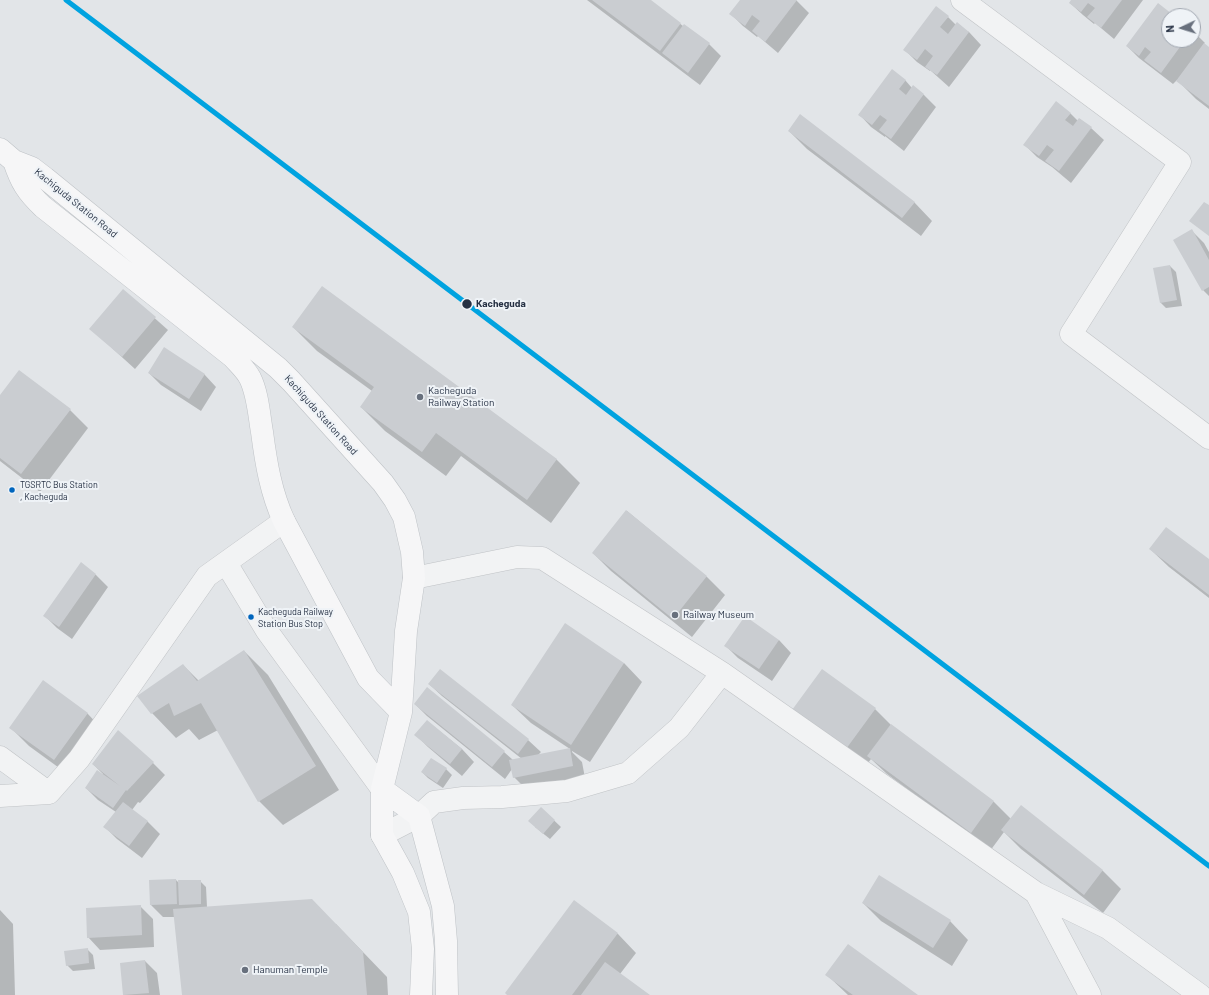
<!DOCTYPE html>
<style>
body{margin:0}
#map{position:relative;width:1209px;height:995px;overflow:hidden;background:#e2e5e8;font-family:Barlow,sans-serif}
canvas{display:block}
.north{position:absolute;left:1161px;top:8px;width:40px;height:40px;box-sizing:border-box;background:#eff3f7;border:1px solid #9fa5af;border-radius:50%;rotate:266deg;font-size:11px;font-weight:700;line-height:16px;text-align:center;color:#263144}
.north::after{content:'';display:block;margin:auto;width:14px;height:18px;background:#68707d;clip-path:polygon(50% 0,100% 100%,50% 72%,0 100%)}
</style>
<div id="map">
<canvas width="1209" height="995"></canvas>
<div class="north">N</div>
</div>
<script>
const ctx = document.querySelector('canvas').getContext('2d');
ctx.lineJoin = 'round';
function fill(path, color) { ctx.fillStyle = color; ctx.fill(path, 'evenodd'); }
function trace(path, color, width, dash) { ctx.strokeStyle = color; ctx.lineWidth = width; ctx.lineCap = dash ? 'butt' : 'round'; ctx.setLineDash(dash || []); ctx.stroke(path); }
function label(font, color, halo, rows, align = 'center') {
  ctx.font = font + ' Barlow,sans-serif'; ctx.lineWidth = 4; ctx.setLineDash([]); ctx.textBaseline = 'middle'; ctx.strokeStyle = halo; ctx.fillStyle = color; for (const [text, x, y, turn = 0] of rows) {
    ctx.save(); ctx.translate(x, y); ctx.rotate((+turn || 0) * Math.PI / 180); ctx.textAlign = isNaN(turn) ? turn : align; if (halo) ctx.strokeText(text, 0, 0); ctx.fillText(text, 0, 0); ctx.restore();
  }
}
fill(new Path2D(`
 M587,0h62l34,26 26,18 12,12 -21,29z
 M741,0h55l13,13 -31,40 -20,-17 -1,1 -14,-11 -12,-12z
 M1072,0h71l-29,39 -19,-16 -1,1 -11,-9 -13,-12z
 M1158,4l15,12h-4v24h24v-9l12,12 -1,1 5,4v61l-13,-10 -19,-19 -4,4 -34,-26 -12,-12z
 M948,17l8,8 13,7 12,13 -32,42 -19,-17v1l-13,-9 -12,-12z
 M905,80l7,8 1,-1 11,8 12,12 -32,44 -19,-15v1l-14,-10 -12,-13z
 M1070,113l8,8 2,-2 11,9 13,12 -33,43 -19,-16 -15,-10 -12,-12z
 M789,131l125,71 18,19 -11,15 -114,-87z
 M1192,231l12,12 5,9v44l-6,-6z
 M1170,266l6,6 6,34 -16,2 -6,-6z
 M123,290l45,40 -33,39 -44,-40z
 M293,327l263,132 24,24 -29,40 -90,-67 -15,20 -61,-45 -24,-24 11,-16 -55,-40z
 M149,373l55,1 12,13 -15,24 -40,-26z
 M0,397l70,13 18,18 -48,64 -40,-31z
 M627,511l80,66 18,18 -33,42 -81,-66 -18,-18z
 M1150,549l59,11v38l-40,-31z
 M81,564l15,11 12,12 -36,52 -15,-11 -12,-12z
 M779,640l12,13 -19,28 -34,-23 -12,-12z
 M244,651l24,24 71,115 -56,35 -24,-24 -41,-71 -19,10 -10,-11 -13,9 -24,-25 -13,-17 44,-31 16,16z
 M624,663l18,19 -52,80 -18,-11v1l10,10 3,16 -58,12 -13,-13 -2,-8 -7,10 -78,-63 -12,-12 89,48 9,8 9,-1 -80,-63 -13,-12 99,56 13,12 -3,3 32,-6 -39,-26 -19,-18z
 M875,709l18,18 101,75 17,17 10,-12 82,64 18,18 -18,24 -82,-64 -17,-17 -14,19 -103,-77 -16,-15 -6,8 -53,-39z
 M87,713l18,19 -32,46 -44,-32 -18,-18z
 M427,721l35,28 12,13 -12,14 -34,-29 -12,-12z
 M153,763l12,12 -25,28 -2,-1 -6,8 15,11 13,13 -18,24 -25,-19 -12,-12 11,-15 -18,-12 -12,-12 17,-14 -10,-10z
 M446,769l6,6 -9,13 -15,-10 -6,-6z
 M541,808l20,19 -11,12 -15,-12z
 M176,880l3,3 21,-2 6,6 1,20 129,17 51,53 1,18h-205l-8,-78h-12l-12,-12 -1,-24z
 M574,902l44,32 18,19 -16,21 29,21h-141z
 M863,903l87,18 18,19 -16,26 -71,-45z
 M140,906l13,13 1,28 -54,3 -12,-13z
 M0,910l13,14 2,71h-15z
 M87,949l6,6 2,14 -22,2 -6,-6z
 M145,961l12,12 3,22h-36l-3,-31z
 M827,975l89,20h-68z`), '#0003');
fill(new Path2D(`
 M592,0h59l30,23 -21,28z
 M740,0h57l-32,42 -13,-11 8,-10 -8,-6 -7,11 -16,-12z
 M1071,0h51l-21,28 -14,-11 8,-9 -7,-5 -7,9 -12,-9z
 M1158,3l14,11 -3,2 -4,7 4,2v15h16l-24,33 -17,-13 7,-8 -6,-5 -6,9 -13,-10z
 M936,6l13,10 -9,11 8,7 9,-12 12,10 -32,43 -12,-8 8,-11 -8,-7 -8,11 -14,-10z
 M684,24l26,19 -22,30 -26,-20z
 M1204,43l5,4v59l-33,-25z
 M892,69l14,11 -7,9 7,6 7,-10 11,9 -33,45 -12,-9 8,-10 -7,-5 -8,10 -14,-10z
 M1056,101l15,12 -6,7 8,6 6,-8 13,9 -33,44 -14,-10 9,-11 -7,-5 -8,11 -16,-11z
 M800,114l115,88 -13,16 -114,-87z
 M1204,202l5,3v31l-20,-15z
 M1192,229l17,31v27l-7,4 -29,-51z
 M1170,265l7,35 -17,3 -7,-35z
 M322,286l235,173 -30,41 -91,-67 -14,19 -62,-45 14,-20 -82,-60z
 M123,289l33,28 -34,40 -33,-28z
 M164,347l41,27 -16,25 -41,-26z
 M19,370l52,39 -50,65 -21,-16v-63z
 M626,510l81,66 -34,43 -81,-66z
 M1166,527l43,32v36l-60,-46z
 M81,562l15,12 -37,53 -16,-11z
 M745,616l34,24 -20,29 -35,-23z
 M565,623l59,40 -53,82 -60,-40z
 M244,650l72,116 -58,36 -57,-99 -27,13 -5,-13 -18,11 -14,-18 46,-32 14,17z
 M440,669l89,70 -11,15 -90,-70z
 M822,669l54,39 -30,41 -54,-39z
 M43,680l45,33 -34,47 -45,-32z
 M427,687l78,64 -13,16 -78,-63z
 M427,720l35,29 -12,15 -36,-29z
 M891,724l103,77 -23,32 -104,-77z
 M118,730l36,32 -27,29 -1,-1 -13,18 -28,-20 12,-18 23,16 -28,-22z
 M570,748l3,18 -60,12 -4,-18z
 M431,758l16,10 -10,15 -16,-11z
 M123,802l25,19 -19,25 -26,-19z
 M1021,805l82,65 -19,25 -83,-65z
 M541,807l14,13 -12,14 -15,-13z
 M879,875l72,45 -18,28 -71,-45z
 M176,879l1,25 -27,1 -1,-25z
 M178,880h23v24l-22,1z
 M312,899l51,53 4,43h-185l-9,-86z
 M574,900l44,33 -46,62h-65l-2,-2z
 M141,905l1,30 -55,3 -1,-30z
 M848,944l70,51h-65l-28,-20z
 M88,948l1,15 -23,3 -2,-15z
 M145,960l4,33 -26,2 -3,-32z
 M605,962l45,33h-69z`), '#cacdd1');
const minor = new Path2D(`
 M962,0l218,162 -109,172 138,104
 M226,563l41,68 115,158
 M414,578l103,-21 25,1 180,115 314,220 72,35 92,67
 M0,757l49,36 30,-34 128,-183 77,-55
 M0,796l49,-3
 M382,835l37,-19 15,-14 29,-4 39,-1 65,-6 61,-18 51,-45 43,-55
 M1036,893l54,102`);
const major = new Path2D(`
 M0,149l14,12 18,7 13,10 233,190 13,13 92,102 12,17 9,17 8,35 2,26 -8,53 -5,81 -19,77v46l21,38 16,39 4,37 -2,46
 M14,161c7,21 13,31 29,46l190,150c6,7 13,13 17,21 8,16 9,37 12,54 4,31 9,61 22,89l84,157 33,34
 M382,789l37,27 24,90 3,35 1,54`);
trace(minor, '#c0c3c6', 23);
trace(major, '#bec2c6', 23);
trace(minor, '#f2f3f4', 22);
trace(major, '#f6f6f7', 22);
trace(new Path2D(`
 M66,0l1143,866`), '#00a3e0', 5);
for (const [x, y, r, color] of [
 [467,304,5.5,"#263144"],
 [420,397,4,"#68707d"],
 [12,490,3.5,"#0065bd"],
 [675,615,4,"#68707d"],
 [251,617,3.5,"#0065bd"],
 [245,970,4,"#68707d"]
]) { const dot = new Path2D(); dot.arc(x, y, r, 0, 2 * Math.PI); ctx.fillStyle = color; ctx.fill(dot); trace(dot, '#eff3f7', 1.5); }
label('9px', '#263144', '#eff3f7', [
 ["TGSRTC Bus Station",20,485],
 [", Kacheguda",20,497],
 ["Kacheguda Railway",258,612],
 ["Station Bus Stop",258,624]
], 'left');
label('10px', '#263144', '#eff3f7', [
 ["Kachiguda Station Road",76,203,39],
 ["Kachiguda Station Road",321,415,48]
]);
label('bold 10px', '#263144', '#eff3f7', [
 ["Kacheguda",476,304]
], 'left');
label('10px', '#263144', '#eff3f7', [
 ["Kacheguda",428,391],
 ["Railway Station",428,403],
 ["Railway Museum",683,615],
 ["Hanuman Temple",253,970]
], 'left');
</script>
